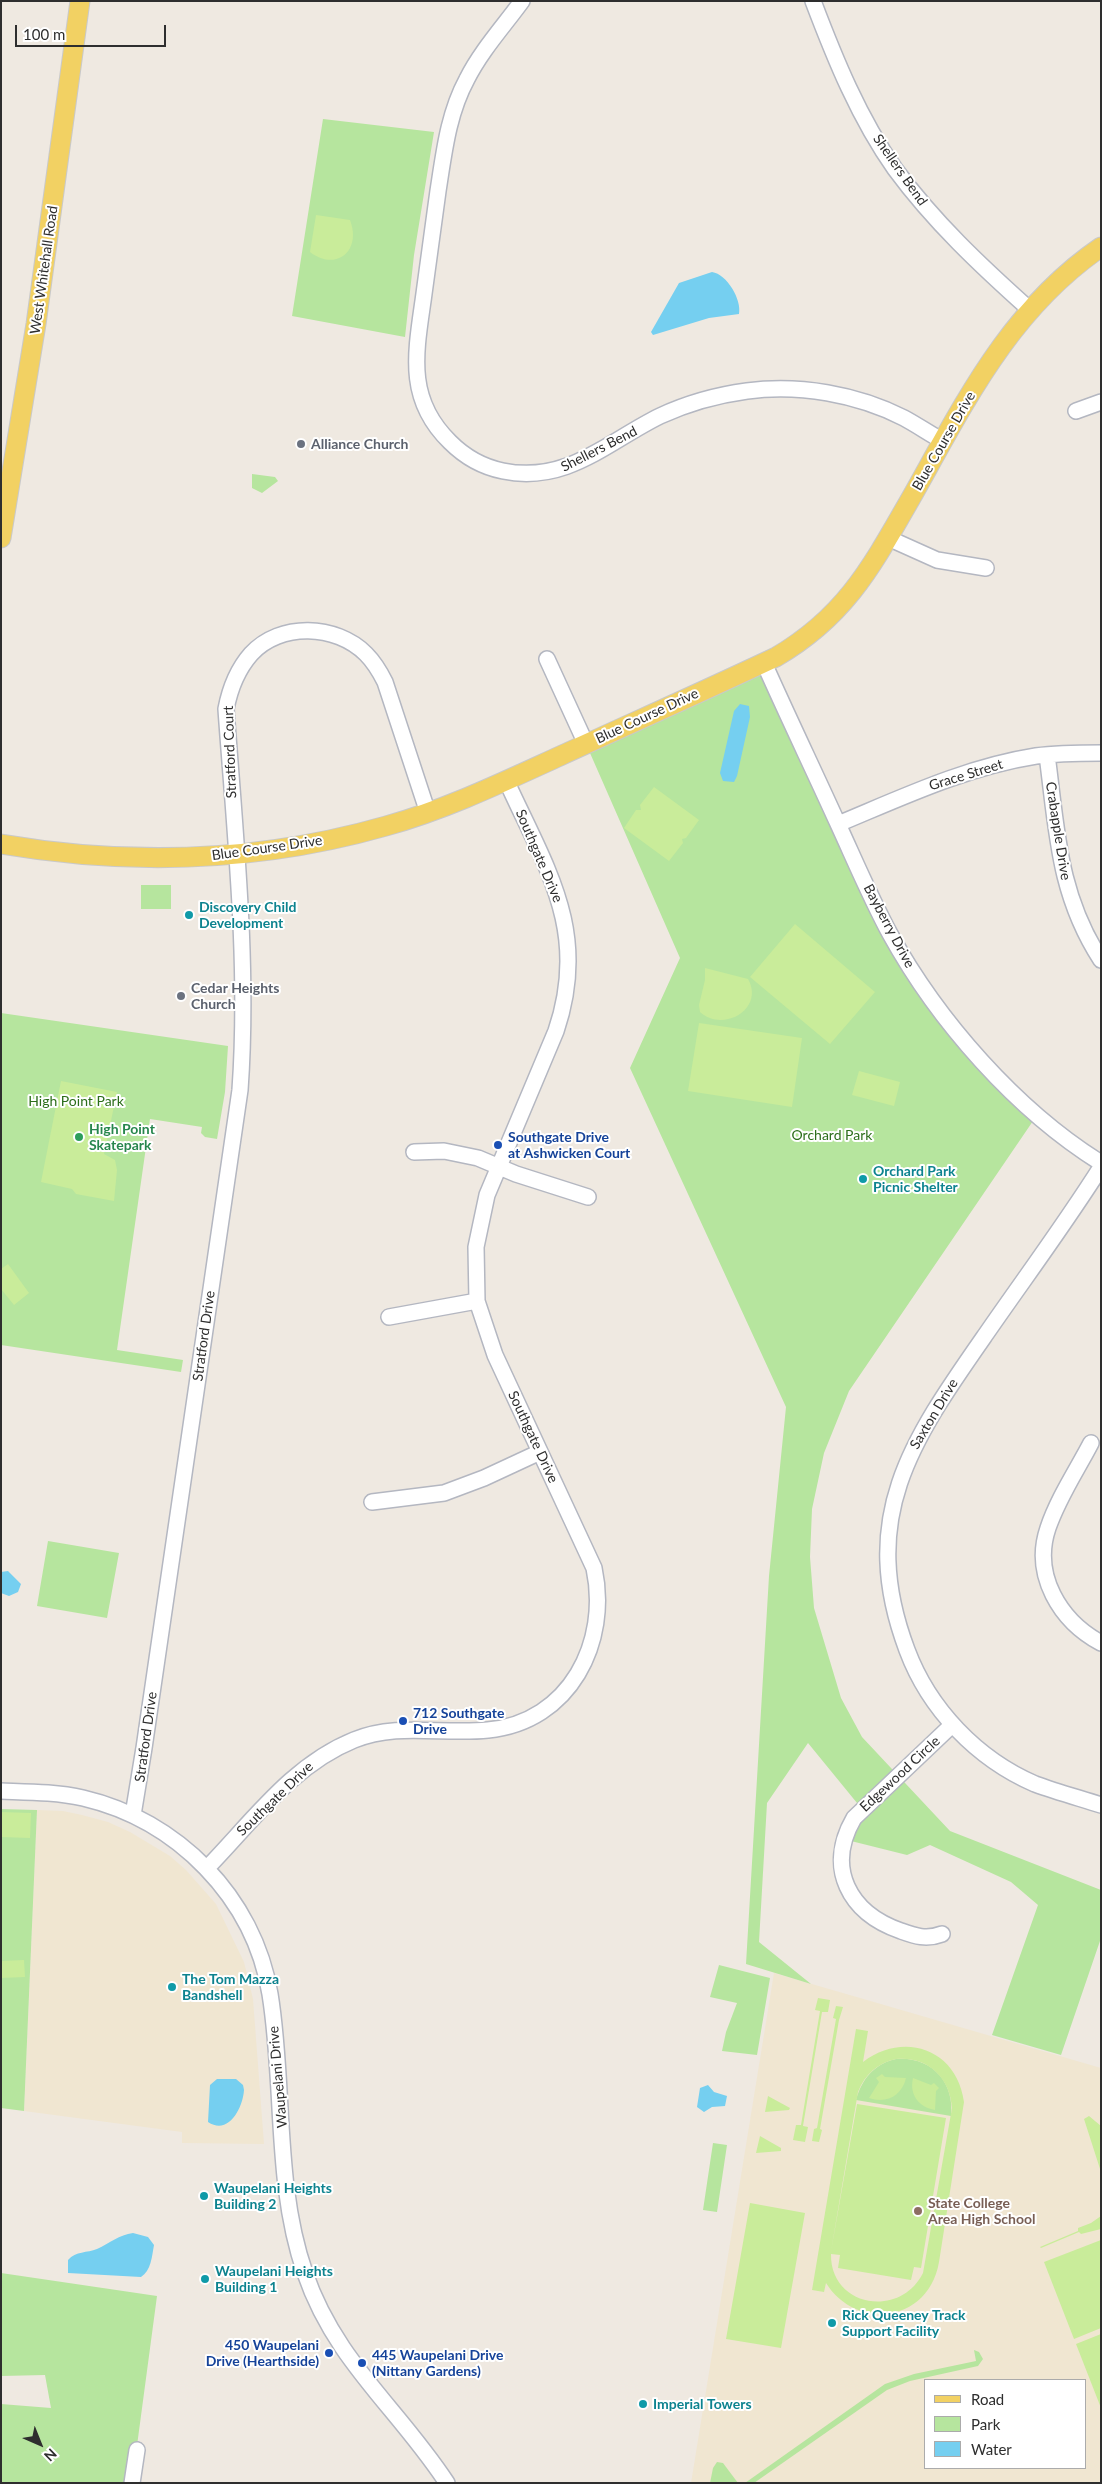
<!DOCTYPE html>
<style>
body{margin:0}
#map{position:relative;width:1102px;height:2484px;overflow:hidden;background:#efe9e1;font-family:Lato,sans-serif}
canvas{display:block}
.frame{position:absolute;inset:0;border:2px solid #2e2e2e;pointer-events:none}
.legend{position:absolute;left:924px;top:2379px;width:162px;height:90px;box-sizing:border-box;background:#fff;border:1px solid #ababab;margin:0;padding:6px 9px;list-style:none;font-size:15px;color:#2e2e2e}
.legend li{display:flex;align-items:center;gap:10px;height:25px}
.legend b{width:25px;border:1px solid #ababab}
.north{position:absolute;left:15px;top:2419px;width:50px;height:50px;-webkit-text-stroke:4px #fff;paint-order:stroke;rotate:136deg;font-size:14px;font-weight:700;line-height:20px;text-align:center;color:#2e2e2e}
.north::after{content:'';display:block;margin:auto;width:18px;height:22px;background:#2e2e2e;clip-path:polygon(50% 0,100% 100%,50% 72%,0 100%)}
.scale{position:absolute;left:15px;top:25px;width:151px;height:22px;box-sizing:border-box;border:2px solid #2e2e2e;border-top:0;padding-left:6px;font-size:15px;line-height:18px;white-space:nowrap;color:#2e2e2e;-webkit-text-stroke:4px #fff;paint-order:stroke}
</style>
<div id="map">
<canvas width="1102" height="2484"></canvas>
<div class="frame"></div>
<ul class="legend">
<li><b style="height:6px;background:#f2d163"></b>Road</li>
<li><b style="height:14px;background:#b6e59e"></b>Park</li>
<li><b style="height:14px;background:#75cff0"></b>Water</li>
</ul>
<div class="north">N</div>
<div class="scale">100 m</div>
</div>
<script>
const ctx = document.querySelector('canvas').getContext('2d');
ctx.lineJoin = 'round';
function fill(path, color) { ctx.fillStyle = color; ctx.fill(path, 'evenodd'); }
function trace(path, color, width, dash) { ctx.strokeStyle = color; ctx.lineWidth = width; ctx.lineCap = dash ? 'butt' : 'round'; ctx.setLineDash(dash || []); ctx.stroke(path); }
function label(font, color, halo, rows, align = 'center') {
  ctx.font = font + ' Lato,sans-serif'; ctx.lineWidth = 4; ctx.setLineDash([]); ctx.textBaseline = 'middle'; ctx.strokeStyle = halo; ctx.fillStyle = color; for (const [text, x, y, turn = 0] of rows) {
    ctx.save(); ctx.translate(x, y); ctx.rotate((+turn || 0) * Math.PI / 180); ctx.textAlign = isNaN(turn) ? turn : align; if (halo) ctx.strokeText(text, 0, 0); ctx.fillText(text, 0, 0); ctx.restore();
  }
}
fill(new Path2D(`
 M37,1810l26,1 19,4 26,7 22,10 40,24 16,14 30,34 28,58 9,37 11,145 -82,-1v-11l-158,-21z
 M774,1973l327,95v415h-410zM926,2380h160v88h-160z`), '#f0e6d1');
fill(new Path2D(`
 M323,119l111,13 -20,123 -9,82 -113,-21z
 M252,474l23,3 3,4 -16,12 -10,-5z
 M760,675l5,5 124,269 56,78 88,94 -184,270 -25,62 -12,56 -2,48 4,51 27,90 21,39 88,94 151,59v48l-40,117 -69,-20 46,-130 -27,-23 -81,-37 -23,10 -56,-14 15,-27 -58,-71 -41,60 -8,139 52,42 -65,-20 23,-388 17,-169 -156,-339 50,-110 -90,-205z
 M141,885h30v24h-30z
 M1,1013l227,33 -3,46 -8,47 -12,-2 -4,-4 1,-6 -52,-8 -33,231 66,10 -2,12 -180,-27z
 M48,1541l71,12 -12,65 -70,-12z
 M1,1809l36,1 -13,301 -23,-3z
 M719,1965l51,13 -13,77 -35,-4 4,-19 11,-29 -27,-6z
 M896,2059c35,-3 59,23 55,57l-95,-16c6,-21 18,-36 40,-41z
 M713,2143l14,2 -10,67 -14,-2z
 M1,2273l156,23 -25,187h-131v-79l50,4 -6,-33 -44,1z
 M974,2350l5,2 4,7 -5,7 -68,15 -23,9 -133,93h-9l140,-99 29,-10 62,-13z
 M717,2462l6,1 15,20h-28l3,-15z`), '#b6e59e');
fill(new Path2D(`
 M316,215l34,5c12,31 -14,52 -40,32z
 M654,787l45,33 -13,18 -4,1 1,4 -14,18 -45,-33 12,-18h5l-1,-5z
 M795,924l80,68 -45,52 -80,-67z
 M705,968l43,11c17,30 -25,54 -48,33l-1,-7 6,-25z
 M699,1023l103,15 -10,69 -104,-16z
 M859,1071l41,11 -6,24 -42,-11z
 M61,1081l56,11 -13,62 11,6 2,10 -3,31 -38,-7 -4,-5 -31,-7z
 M8,1264l21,29 -15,12 -13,-16v-20z
 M1,1812l30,1 -1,25 -29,-1z
 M24,1960l1,17 -24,1v-17z
 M818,1998l12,2 -2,12h-6l-19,114 5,1 -3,15 -12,-2 3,-15h5l19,-114 -5,-1z
 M836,2006l7,1 -4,13 -19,109 2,1 -3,12 -7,-1 2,-12 3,-1 19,-109 -3,-1z
 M856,2029l12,2 -5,31c41,-31 94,-13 101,40l-25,160c-10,60 -82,70 -113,21l-2,9 -12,-2zM896,2059c31,-3 54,18 56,49l-29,165c-23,46 -93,34 -92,-19l9,1 -2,13 73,12 3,-13 7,1 25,-150 -89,-14 -26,147 27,-159c7,-18 20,-29 38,-33z
 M882,2074l3,3 21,1c-4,18 -20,26 -37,20l10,-16 -3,-4z
 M913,2078l18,7 3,-2 5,5 -3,3 -1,19c-16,-3 -26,-15 -22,-32z
 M768,2096l22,12 -1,2 -24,2z
 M1089,2116l12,10v46l-17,-53z
 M760,2136l21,12v3l-25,2z
 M750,2203l55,10 -24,135 -55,-9z
 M1101,2216v13l-20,5 -2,-2 -38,16 -1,-1 38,-16v-3l13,-5z
 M1101,2240v88l-27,11 -30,-77z
 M1101,2334v74l-25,-64z`), '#c9ec9a');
fill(new Path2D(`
 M712,272c15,2 30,28 27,42l-30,4 -56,17 -2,-3 28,-49z
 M740,704l9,2 1,11 -13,59 -3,6 -11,-1 -3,-8 14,-62z
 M8,1571l13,13 -3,8 -9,4 -8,-3v-21z
 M217,2079h19l7,6 1,5c-1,17 -15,46 -36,32l2,-37z
 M708,2085l6,7 13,4 -2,10 -13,1 -8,5 -7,-5 3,-19z
 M133,2233l15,4 6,8c-2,11 -3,26 -13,32l-73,-4v-13c8,-9 19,-7 29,-11 13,-6 22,-14 36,-16z`), '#75cff0');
const minor = new Path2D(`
 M522,1c-19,26 -41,50 -55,78 -19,35 -23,74 -29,112 -5,37 -10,73 -15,110 -8,55 -16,99 27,141 14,14 33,25 53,29 64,13 104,-29 157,-55 28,-13 57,-21 87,-25 52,-7 110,3 157,27 13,7 26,16 39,23
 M813,1c22,58 46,117 82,168 39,53 86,97 134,140
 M1076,411l25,-9
 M888,538l49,22 49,8
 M547,659l39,85
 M764,663c24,54 50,108 74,161 17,37 33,75 52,110 48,87 126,176 211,229
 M1047,755c10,75 11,139 54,205
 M838,824c65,-27 128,-57 198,-68 22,-3 43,-3 65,-3
 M414,1152l30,-1 34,7 38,16 72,23
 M1101,1167c-36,57 -77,112 -115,167 -74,106 -129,183 -79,316 22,59 70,109 128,134 22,8 44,14 66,21
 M389,1317l88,-16
 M1091,1443c-14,27 -33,55 -43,85 -16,47 12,93 53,115
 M372,1502l72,-9 40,-15 56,-26
 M1,1791c27,1 55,1 82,7 94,22 171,99 187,196 15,92 4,190 35,279 30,88 93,135 142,210
 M133,1815l11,-67 96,-658c9,-126 -5,-255 -14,-381 4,-21 11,-39 25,-55 29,-32 85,-30 115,0 8,8 14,18 19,28l43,131
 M207,1868c45,-46 85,-103 147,-128 43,-18 89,-5 134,-10 82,-8 122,-88 106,-162l-99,-213 -18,-54 -1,-54 11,-52 69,-164c34,-100 -10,-163 -50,-251
 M942,1934c-16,6 -27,2 -41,-3 -52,-18 -76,-63 -47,-113l98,-93
 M132,2483l5,-33`);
const major = new Path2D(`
 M1,538l35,-214 44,-323
 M1,844c129,22 259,18 385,-18 61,-17 117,-44 174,-70 72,-33 144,-65 216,-99 70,-41 96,-91 135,-159 53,-94 98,-188 190,-251`);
trace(minor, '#b4b7c1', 18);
trace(major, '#c9c9c9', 21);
trace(minor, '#fff', 15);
trace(major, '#f2d163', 19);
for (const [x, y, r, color] of [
 [301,444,5,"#6b7280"],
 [189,915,5,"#0f9aa8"],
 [181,996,5,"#6b7280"],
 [79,1137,5,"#2e9e5b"],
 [498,1145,5,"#1a4fb4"],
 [863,1179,5,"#0f9aa8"],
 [403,1721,5,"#1a4fb4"],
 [172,1987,5,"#0f9aa8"],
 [204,2196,5,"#0f9aa8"],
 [918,2211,5,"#8d6e63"],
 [205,2279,5,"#0f9aa8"],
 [832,2323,5,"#0f9aa8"],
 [329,2353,5,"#1a4fb4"],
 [362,2363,5,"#1a4fb4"],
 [643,2404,5,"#0f9aa8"]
]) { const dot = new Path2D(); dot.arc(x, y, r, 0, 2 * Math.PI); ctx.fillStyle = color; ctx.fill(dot); trace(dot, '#fff', 2); }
label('14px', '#2e2e2e', '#fff', [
 ["Shellers Bend",900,170,55],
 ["West Whitehall Road",44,270,-82],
 ["Blue Course Drive",944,441,-60],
 ["Shellers Bend",599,449,-27],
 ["Blue Course Drive",647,716,-25],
 ["Stratford Court",230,752,-92],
 ["Grace Street",966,775,-17],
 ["Crabapple Drive",1058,831,81],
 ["Blue Course Drive",267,848,-8],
 ["Southgate Drive",539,856,67],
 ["Bayberry Drive",889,926,62],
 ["Stratford Drive",204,1336,-82],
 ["Saxton Drive",934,1414,-59],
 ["Southgate Drive",533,1437,65],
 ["Stratford Drive",146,1737,-82],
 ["Edgewood Circle",900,1774,-43],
 ["Southgate Drive",275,1799,-44],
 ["Waupelani Drive",278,2077,-95]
]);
label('bold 14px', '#5b616d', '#fff', [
 ["Alliance Church",311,444],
 ["Cedar Heights",191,988],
 ["Church",191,1004]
], 'left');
label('bold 14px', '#0d838f', '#fff', [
 ["Discovery Child",199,907],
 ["Development",199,923],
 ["Orchard Park",873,1171],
 ["Picnic Shelter",873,1187],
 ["The Tom Mazza",182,1979],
 ["Bandshell",182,1995],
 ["Waupelani Heights",214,2188],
 ["Building 2",214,2204],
 ["Waupelani Heights",215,2271],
 ["Building 1",215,2287],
 ["Rick Queeney Track",842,2315],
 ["Support Facility",842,2331],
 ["Imperial Towers",653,2404]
], 'left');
label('14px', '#2c6e1b', '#fff', [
 ["High Point Park",76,1101],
 ["Orchard Park",832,1135]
]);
label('bold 14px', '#27864d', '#fff', [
 ["High Point",89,1129],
 ["Skatepark",89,1145]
], 'left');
label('bold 14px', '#164399', '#fff', [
 ["Southgate Drive",508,1137],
 ["at Ashwicken Court",508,1153],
 ["712 Southgate",413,1713],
 ["Drive",413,1729],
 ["450 Waupelani",319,2345,"right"],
 ["Drive (Hearthside)",319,2361,"right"],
 ["445 Waupelani Drive",372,2355],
 ["(Nittany Gardens)",372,2371]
], 'left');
label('bold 14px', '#785e54', '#fff', [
 ["State College",928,2203],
 ["Area High School",928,2219]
], 'left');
</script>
